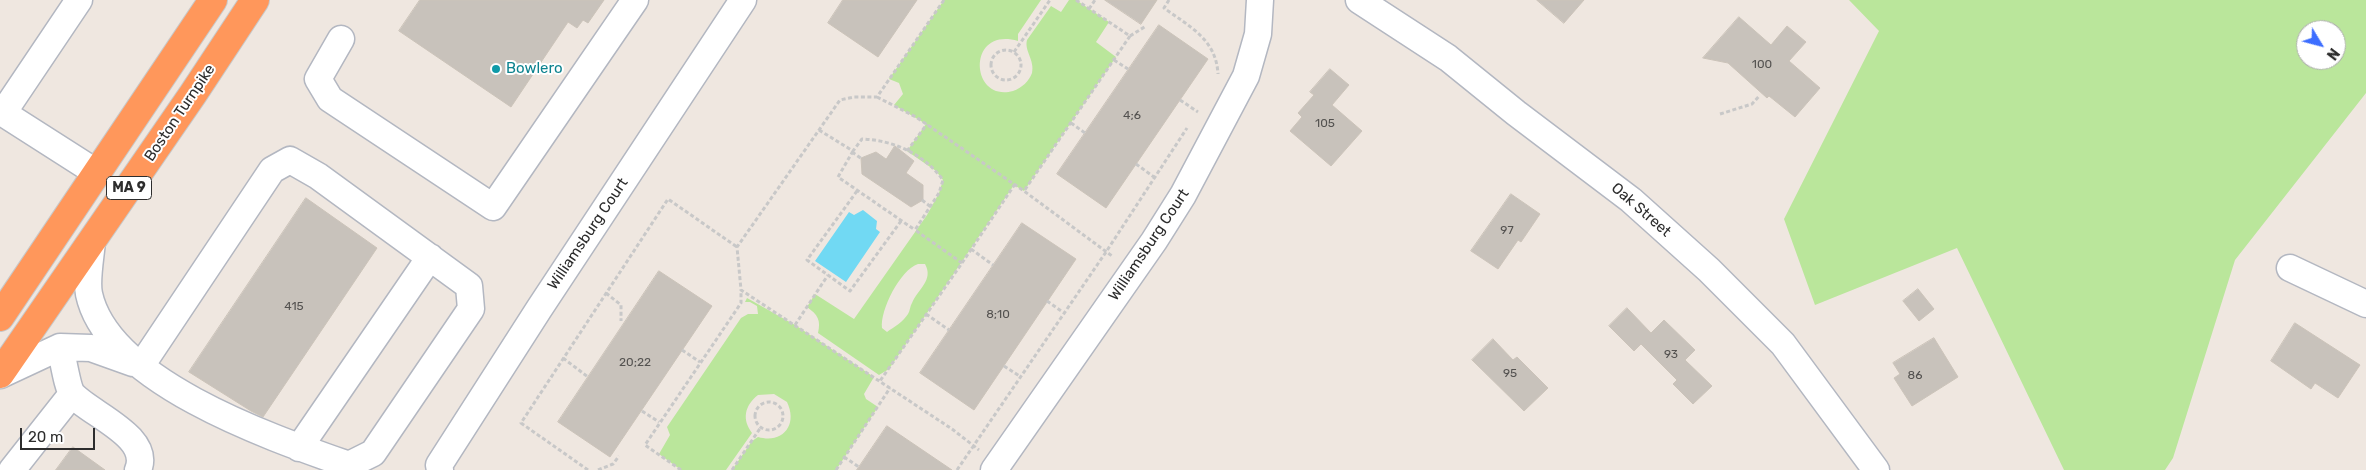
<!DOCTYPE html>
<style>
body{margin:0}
#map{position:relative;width:2366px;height:470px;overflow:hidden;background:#efe7e0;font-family:Rubik,sans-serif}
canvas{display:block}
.north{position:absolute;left:2296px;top:20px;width:50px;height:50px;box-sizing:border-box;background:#fff;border:1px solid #ababab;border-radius:50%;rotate:127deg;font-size:14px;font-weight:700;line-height:20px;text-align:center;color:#2d2d2d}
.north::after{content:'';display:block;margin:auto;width:18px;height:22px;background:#3d6eff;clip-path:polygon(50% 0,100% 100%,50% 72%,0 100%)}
.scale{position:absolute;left:20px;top:428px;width:75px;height:22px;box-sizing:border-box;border:2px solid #2d2d2d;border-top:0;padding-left:6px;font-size:15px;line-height:18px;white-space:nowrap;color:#2d2d2d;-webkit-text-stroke:4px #fff;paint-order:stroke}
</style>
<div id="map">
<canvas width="2366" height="470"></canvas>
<div class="north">N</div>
<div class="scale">20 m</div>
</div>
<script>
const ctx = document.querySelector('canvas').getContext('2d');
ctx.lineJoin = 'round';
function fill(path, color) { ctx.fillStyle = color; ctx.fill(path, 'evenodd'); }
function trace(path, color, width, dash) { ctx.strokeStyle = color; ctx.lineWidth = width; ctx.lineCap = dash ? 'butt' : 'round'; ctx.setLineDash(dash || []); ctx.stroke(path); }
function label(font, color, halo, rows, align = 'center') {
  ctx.font = font + ' Rubik,sans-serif'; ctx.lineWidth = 4; ctx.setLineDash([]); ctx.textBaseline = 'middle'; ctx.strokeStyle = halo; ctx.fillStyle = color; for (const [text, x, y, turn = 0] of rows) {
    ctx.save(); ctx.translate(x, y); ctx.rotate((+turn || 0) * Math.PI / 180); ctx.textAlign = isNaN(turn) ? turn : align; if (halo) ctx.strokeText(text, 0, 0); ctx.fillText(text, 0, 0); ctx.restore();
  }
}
fill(new Path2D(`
 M944,0h97l-23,34v7c-52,-15 -48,62 -5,50 9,-3 16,-10 19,-18 3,-13 -8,-22 -5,-33l24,-34 10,6 8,-12h7l33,22 -13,20 20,15 -92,134 -10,-6 -125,184 -10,6 -61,-42c3,-13 0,-18 -11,-26l8,-13 39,25 73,-104 12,-22 4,-13 -7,-9 -29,-20 19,-27 -32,-19 9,-11 -4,-11 -10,-4zM918,264h7c9,16 -7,25 -13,39 -2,3 -2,8 -4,11 -5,8 -14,13 -21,18l-5,-4c-2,-18 18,-58 36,-64z
 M1849,0h517v93l-131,167 -62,198 -8,12h-101l-107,-222 -142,57 -31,-86 95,-188zM2306,30h30v30h-30z
 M747,298l48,27 79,52 -10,17 2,5 12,8 -42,63h-104l20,-29 6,-4c25,7 40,-12 29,-35l-13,-8 -16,1c-14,11 -16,25 -6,38l-26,37h-45l-22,-16 11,-19 -3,-8 74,-109 7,-4h10l-1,-8 -7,-4h-5z`), '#bae69b');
fill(new Path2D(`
 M863,210l14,11 -1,8 4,3 -34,50 -31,-21 34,-49 5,3z`), '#71d9f3');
const building = new Path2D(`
 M420,0h184l-16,23 -5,-3 -6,8 -9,-6 -57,85 -112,-76z
 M843,0h74l-39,57 -50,-34z
 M1105,0h52l-16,24z
 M1537,0h47l-20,23z
 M1739,17l32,28 16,-19 19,16 -17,19 31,27 -25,29 -26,-21 -2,2 -39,-35 -25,-5z
 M1159,25l49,34 -102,149 -49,-34z
 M1330,69l19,16 -17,20 30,26 -31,35 -41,-35 12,-14 -4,-4 16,-18 -4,-3z
 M895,146l19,15 -8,12 17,12v15l-12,7 -49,-33 -1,-16 15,-6 10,7z
 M1511,194l29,20 -19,28 -3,-2 -20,29 -27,-18z
 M306,198l71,50 -114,169 -12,-6 -62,-39z
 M1022,223l54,36 -102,151 -54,-37z
 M659,271l53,35 -102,151 -52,-35z
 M1918,289l16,20 -15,12 -16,-20z
 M1627,308l24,25 13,-13 31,30 -10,10 27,26 -19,18 -20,-20 4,-4 -36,-36 -7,7 -25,-25z
 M2295,323l65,42 -22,33 -23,-15 -4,6 -40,-28z
 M1934,338l24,39 -46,29 -18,-28 6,-4 -7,-11z
 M1493,339l20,21 4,-3 31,31 -24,23 -52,-51z
 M887,426l65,44h-95z
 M73,447l32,23h-49z`);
fill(building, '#c8c2bb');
trace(building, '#cbc3b9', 1);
const minor = new Path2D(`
 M79,0l-76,113 94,60
 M1359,0l89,58 68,55 115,87 78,70 74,74 93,126
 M341,39l-23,40 12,20 163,108 142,-207
 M92,241c-1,14 -6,39 -3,53 19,88 183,144 260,171l24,-12 98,-144 -2,-23 -151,-110 -28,-16 -18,10 -131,196
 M2290,268l76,36
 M60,347c3,10 7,41 13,48 19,20 79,42 65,75
 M0,375l60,-28 31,1 42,15
 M299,448l131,-191
 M12,470l60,-76
 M440,470l-1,-5 100,-156 204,-309
 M994,470l160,-229 29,-46 63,-119 12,-42 2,-34`);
const highway = new Path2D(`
 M0,317l213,-317
 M0,374l193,-280 62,-94`);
trace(minor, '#b3b7c1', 29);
trace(highway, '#c8c8c8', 30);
trace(new Path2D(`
 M944,0l-67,97h-23l-14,3 -103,147 4,43 211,139 27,21
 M1076,0l54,36 -106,155 88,65
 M1169,0l-5,8c26,19 52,31 54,66
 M1089,9l6,-9
 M1130,36l16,-10
 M991 65a15 15 0 1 1 30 0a15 15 0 1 1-30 0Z
 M1014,52l36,-52
 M1114,60l14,9
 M877,97l39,20 108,74
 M1180,100l18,12
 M1720,114l32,-10 8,-9
 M1071,123l14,10
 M819,130l34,21 9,-12c31,1 62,15 81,41l-4,13 -24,37 47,33 -82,118
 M853,151l-15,26 77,53
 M907,151l20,-27
 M852,152l10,7
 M1136,164l18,13
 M857,191l-50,69 43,31 51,-70
 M922,200l9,7
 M971,249l22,16
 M962,263l53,-79
 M606,293l15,12v16
 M1047,301l17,12
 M926,314l23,16
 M795,325l33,-50
 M682,350l18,12
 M563,358l25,19
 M1004,366l17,11
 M755 416a14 14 0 1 1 28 0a14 14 0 1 1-28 0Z
 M642,411l17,11
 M844,457l15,10
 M588,470l-67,-47 147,-224 69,48
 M598,470l15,-6 6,-8
 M681,470l-36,-25 96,-142v-13
 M732,470l29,-43
 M836,470l54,-82
 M957,470l149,-218 81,-124`), '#c8c8c8', 3, [4, 2.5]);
trace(minor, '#fff', 26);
trace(highway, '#ff975b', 28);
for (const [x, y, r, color] of [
 [496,69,5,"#0f9aa8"]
]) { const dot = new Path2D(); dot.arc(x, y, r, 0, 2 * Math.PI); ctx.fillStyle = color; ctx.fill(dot); trace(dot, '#fff', 2); }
label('12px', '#545250', null, [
 ["100",1762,65],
 ["4;6",1132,116],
 ["105",1325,124],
 ["97",1507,231],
 ["415",294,307],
 ["8;10",998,315],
 ["93",1671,355],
 ["20;22",635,363],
 ["95",1510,374],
 ["86",1915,376]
]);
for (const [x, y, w] of [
 [129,188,45]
]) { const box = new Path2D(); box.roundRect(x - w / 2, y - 11.5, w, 23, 4); ctx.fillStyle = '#fff'; ctx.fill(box); trace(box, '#2d2d2d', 1); }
label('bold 14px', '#2d2d2d', null, [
 ["MA 9",129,188]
]);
label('15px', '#0d838f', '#fff', [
 ["Bowlero",506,69]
], 'left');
label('15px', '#2d2d2d', '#fff', [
 ["Boston Turnpike",180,113,-56],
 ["Oak Street",1641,210,41],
 ["Williamsburg Court",588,234,-56],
 ["Williamsburg Court",1149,245,-56]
]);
</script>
